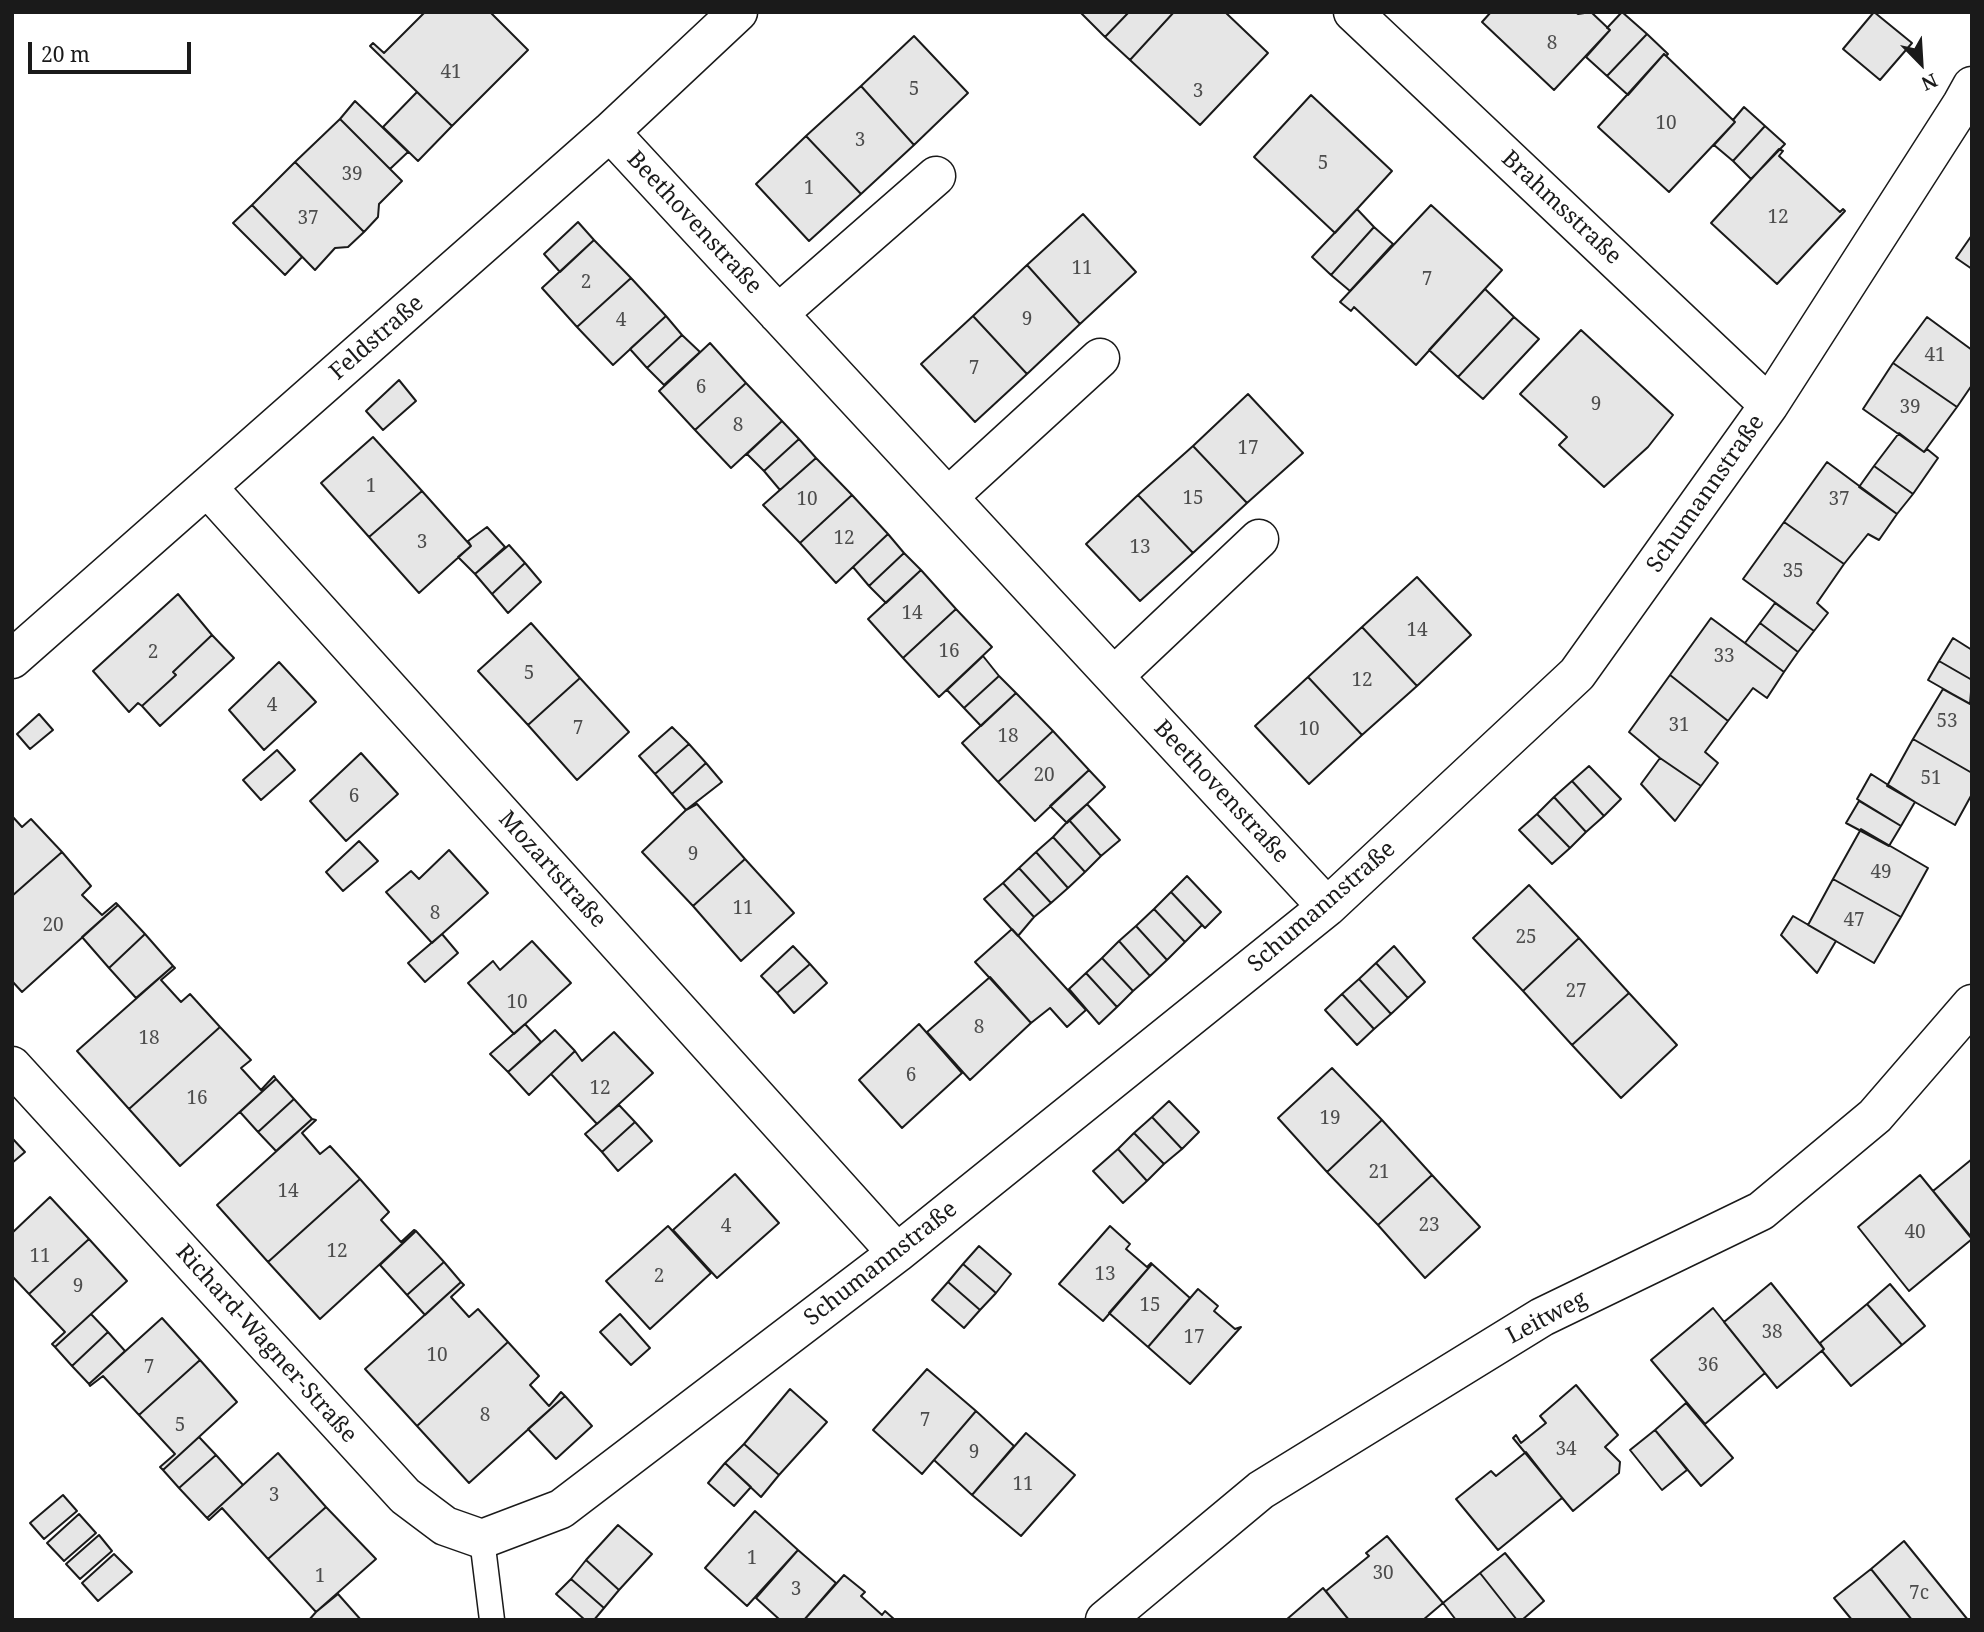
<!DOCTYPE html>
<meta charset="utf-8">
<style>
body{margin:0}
#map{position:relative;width:1984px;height:1632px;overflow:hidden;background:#fff;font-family:"Noto Serif",serif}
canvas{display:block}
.frame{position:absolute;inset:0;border:14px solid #1a1a1a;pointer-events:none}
.north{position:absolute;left:1886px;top:28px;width:70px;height:70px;-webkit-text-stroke:5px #fff;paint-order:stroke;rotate:156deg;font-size:19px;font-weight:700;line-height:28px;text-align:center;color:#1a1a1a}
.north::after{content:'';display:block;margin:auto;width:24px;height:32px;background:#1a1a1a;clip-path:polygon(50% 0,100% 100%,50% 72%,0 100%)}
.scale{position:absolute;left:28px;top:42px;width:163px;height:32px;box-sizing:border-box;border:4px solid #1a1a1a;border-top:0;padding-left:9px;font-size:21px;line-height:24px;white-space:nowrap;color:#1a1a1a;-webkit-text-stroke:5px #fff;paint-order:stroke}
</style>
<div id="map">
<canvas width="1984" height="1632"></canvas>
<div class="frame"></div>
<div class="north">N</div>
<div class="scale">20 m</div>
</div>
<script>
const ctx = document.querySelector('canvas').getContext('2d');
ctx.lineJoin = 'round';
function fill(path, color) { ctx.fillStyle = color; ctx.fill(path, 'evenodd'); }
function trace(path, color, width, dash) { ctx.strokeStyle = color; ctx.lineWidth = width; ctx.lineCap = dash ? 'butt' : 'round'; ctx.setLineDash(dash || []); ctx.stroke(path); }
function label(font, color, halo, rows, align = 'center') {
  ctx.font = font + ' "Noto Serif",serif'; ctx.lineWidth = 5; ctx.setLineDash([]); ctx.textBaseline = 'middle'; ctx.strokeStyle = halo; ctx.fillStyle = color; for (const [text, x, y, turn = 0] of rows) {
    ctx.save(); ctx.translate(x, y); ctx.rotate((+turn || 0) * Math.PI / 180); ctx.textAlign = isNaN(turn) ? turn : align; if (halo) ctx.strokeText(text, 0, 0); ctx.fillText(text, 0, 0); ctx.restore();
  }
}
const building = new Path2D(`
 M425,12h65l38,38 -76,76 -82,-80 3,-3 11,10z
 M1080,12h49l-24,25z
 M1129,12h45l-44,48 -25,-23z
 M1174,12h51l43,41 -68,72 -70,-65z
 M1491,12h84l3,2 13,-2 19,18 -56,60 -72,-68z
 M1622,12l25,22 -40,42 -21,-19 24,-27 -3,-2z
 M1874,12l38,31 -32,37 -37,-31z
 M1647,34l21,20 -2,2 -2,-2 -36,41 -21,-19z
 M914,36l54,57 -54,52 -53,-59z
 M1664,54l71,68 -66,70 -71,-65z
 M861,86l53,59 -53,49 -55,-58z
 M417,92l35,34 -34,35 -35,-34z
 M1311,95l81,76 -57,62 -81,-76z
 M355,101l53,51 -18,17 -50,-50z
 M1744,107l21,19 -32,35 -19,-16 21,-23 -2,-2z
 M340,119l62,62 -23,23 -1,13 -14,15 -69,-70z
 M1765,126l20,18 -34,35 -18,-18z
 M806,136l55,58 -52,47 -53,-57z
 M1779,149l4,2 -4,5 61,56 3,-3 2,2 -68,73 -66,-61z
 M295,162l69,70 -16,15 -13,1 -20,22 -63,-65z
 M252,205l50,52 -17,18 -52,-52z
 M1431,205l71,65 -86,95 -62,-58 -3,4 -11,-9z
 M1357,209l17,18 -43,48 -19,-18z
 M1083,214l53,58 -56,52 -53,-59z
 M578,222l16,18 -34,32 -16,-18z
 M1374,227l19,17 -43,47 -19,-16z
 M1972,235v34l-16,-11z
 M594,240l37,38 -54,49 -35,-39z
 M1027,265l53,59 -53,50 -54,-58z
 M631,278l35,38 -53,49 -36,-38z
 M1485,289l29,28 -56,60 -29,-27z
 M666,316l16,19 -35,33 -17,-19z
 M973,316l54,58 -52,48 -54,-58z
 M1514,317l25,22 -56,60 -25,-22z
 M1927,317l45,33v35l-15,22 -64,-44z
 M1581,330l92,85 -25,32 -44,40 -45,-42 8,-8 -47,-43z
 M682,335l18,17 -36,33 -17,-17z
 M710,343l36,40 -51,47 -36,-39z
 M1893,363l64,44 -33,45 -61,-43z
 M399,380l17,21 -33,29 -17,-19z
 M746,383l36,38 -51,47 -36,-38z
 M1248,394l55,59 -56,50 -54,-57z
 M782,421l17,18 -35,32 -17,-17z
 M1899,433l25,19 3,-3 11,9 -25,36 -39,-28z
 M373,437l49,54 -53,46 -48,-54z
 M799,439l17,19 -36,32 -16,-19z
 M1193,446l54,57 -54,50 -55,-58z
 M816,458l36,37 -52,48 -37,-38z
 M1827,462l70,52 -18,26 -11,-6 -24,30 -60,-42z
 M1874,466l39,28 -16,20 -38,-27z
 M422,491l49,55 -52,47 -50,-56z
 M852,495l36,39 -52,49 -36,-40z
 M1138,495l55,58 -53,48 -54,-57z
 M1784,522l60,42 -27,39 11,10 -14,18 -71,-52z
 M487,527l18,20 -30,27 -17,-17 13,-11 -3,-5z
 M888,534l16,19 -35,33 -16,-19z
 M509,545l16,18 -33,31 -17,-20z
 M904,553l17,17 -35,33 -17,-17z
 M525,563l16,19 -33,31 -16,-19z
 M921,570l35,39 -53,49 -35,-39z
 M1417,577l54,58 -54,51 -55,-59z
 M178,594l34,41 -39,37 3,3 -34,31 -4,-3 -9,9 -36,-41z
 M1775,603l39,28 -16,21 -38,-29z
 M956,609l36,38 -53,50 -36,-39z
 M1711,618l73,54 -17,26 -14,-10 -25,33 -58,-46z
 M531,623l49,55 -52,47 -50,-54z
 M1760,623l38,29 -14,20 -39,-29z
 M1362,627l55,59 -55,49 -54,-58z
 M212,635l22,23 -74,68 -18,-20 34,-31 -3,-3z
 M1953,638l19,12v30l-33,-19z
 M983,656l16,20 -35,32 -17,-18z
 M1939,661l33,19 -2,24 -42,-24z
 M279,662l37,40 -52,48 -35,-40z
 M1670,675l58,46 -23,31 13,11 -17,23 -41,-28 -31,-26z
 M999,676l17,17 -35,33 -17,-18z
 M1308,677l54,58 -53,49 -54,-58z
 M580,678l49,54 -52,48 -49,-55z
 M1943,689l29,16v68l-59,-34z
 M1016,693l37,38 -55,51 -36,-39z
 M39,714l14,16 -23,19 -13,-15z
 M672,727l17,17 -34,30 -16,-18z
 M1053,731l36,39 -54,51 -37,-39z
 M1913,739l59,34v21l-17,31 -68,-39z
 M689,744l17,19 -34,31 -17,-20z
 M277,750l18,20 -34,30 -18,-20z
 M361,753l37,41 -52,47 -36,-40z
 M1660,758l41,28 -26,35 -34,-37z
 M706,763l16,19 -36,28 -14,-16z
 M1589,766l32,33 -17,17 -32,-35z
 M1089,770l16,17 -38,36 -17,-17z
 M1871,774l44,28 -14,24 -44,-27z
 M1572,781l32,35 -18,16 -32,-35z
 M1554,797l32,35 -16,16 -33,-34z
 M1859,801l42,25 -12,20 -43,-23z
 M697,804l48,55 -52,47 -51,-54 44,-42z
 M1087,804l33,36 -19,16 -32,-36z
 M1537,814l33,34 -18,16 -33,-34z
 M12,816l10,11 9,-8 31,33 -50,44z
 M1069,820l32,36 -16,16 -32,-35z
 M1861,829l67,39 -27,49 -68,-38z
 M1053,837l32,35 -17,16 -32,-36z
 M359,841l19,20 -35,30 -17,-19z
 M449,850l39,43 -56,50 -46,-51 25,-21 8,8z
 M62,852l29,34 -9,9 20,20 14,-12 2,2 -96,87 -10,-11v-85z
 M1036,852l32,36 -17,15 -32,-35z
 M745,859l49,54 -53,48 -48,-55z
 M1019,868l32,35 -17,14 -31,-34z
 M1187,876l34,36 -16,16 -34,-36z
 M1833,879l68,38 -27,46 -66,-38z
 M1003,883l31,34 -16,19 -34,-37z
 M1529,885l50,53 -56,53 -50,-53z
 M1171,892l31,33 -17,17 -31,-33z
 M118,905l27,29 -36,34 -27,-31z
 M1154,909l31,33 -18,18 -31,-34z
 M1793,916l43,25 -19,32 -36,-38z
 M1136,926l31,34 -17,16 -31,-35z
 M1012,929l74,81 -19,17 -17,-19 -19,15 -56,-61z
 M145,934l28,32 -37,32 -27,-30z
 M442,934l16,19 -33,29 -17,-19z
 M1579,938l50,55 -57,52 -49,-54z
 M532,941l39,42 -57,51 -46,-51 25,-22 7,9z
 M1119,941l31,35 -17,15 -31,-33z
 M793,946l17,18 -33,29 -16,-17z
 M1394,946l31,36 -17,16 -32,-35z
 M1102,958l31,33 -16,16 -31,-34z
 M1376,963l32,35 -17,16 -32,-35z
 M810,964l17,19 -33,30 -17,-20z
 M173,966l2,2 -14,12 20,22 9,-8 30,33 -91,82 -52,-58z
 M1086,973l31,34 -18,17 -30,-35z
 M990,977l41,46 -61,57 -43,-48z
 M1359,979l32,35 -17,15 -32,-35z
 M1629,993l48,52 -56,53 -49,-53z
 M1342,994l32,35 -17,16 -32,-35z
 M525,1024l16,18 -33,30 -18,-18z
 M919,1024l43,49 -60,55 -43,-48z
 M220,1027l31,33 -10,8 20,22 13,-14 2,3 -96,87 -51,-57z
 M555,1030l20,21 -46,44 -21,-23z
 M614,1032l39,41 -56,51 -46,-50 24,-23 7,10z
 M1332,1068l50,52 -55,52 -49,-54z
 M276,1079l18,20 -36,33 -18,-20z
 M294,1099l18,20 -36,32 -18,-19z
 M1169,1101l30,31 -17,17 -30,-32z
 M619,1105l16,17 -33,30 -17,-18z
 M1152,1117l30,32 -18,15 -30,-31z
 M312,1119l4,1 -14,13 18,21 10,-8 30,33 -92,83 -51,-57z
 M1382,1120l50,55 -54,50 -51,-53z
 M635,1122l17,19 -34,30 -16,-19z
 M1134,1133l30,31 -17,17 -29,-32z
 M12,1138l13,14 -13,11z
 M1118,1149l29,32 -24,22 -30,-32z
 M1972,1159v79l-39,-47z
 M735,1174l44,49 -62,55 -44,-48z
 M1432,1175l48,52 -55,51 -47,-53z
 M1920,1175l52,64 -63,52 -51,-64z
 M360,1179l29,33 -8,8 20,22 13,-12 2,1 -96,88 -52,-57z
 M50,1197l39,42 -60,55 -17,-18v-43z
 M668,1226l43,47 -61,56 -44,-48z
 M1110,1226l20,18 -4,5 21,18 4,-4 1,1 -49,57 -44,-37z
 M416,1231l28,31 -37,33 -27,-30z
 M89,1239l38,42 -72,66 -3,-3 13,-12 -36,-38z
 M979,1246l32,28 -15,19 -33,-29z
 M444,1262l17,20 -36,33 -18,-20z
 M963,1264l33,29 -16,17 -32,-28z
 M1152,1264l38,34 -42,49 -39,-34z
 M461,1282l3,3 -13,12 18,20 9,-8 30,33 -91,84 -52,-57z
 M948,1282l32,28 -16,18 -32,-28z
 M1771,1283l53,66 -47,39 -53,-66z
 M1890,1284l35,42 -23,19 -35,-41z
 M1198,1289l20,17 -4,5 21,18 6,-2 -51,57 -42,-37z
 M1867,1304l35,41 -51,41 -29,-35 2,-2 -4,-6z
 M1713,1308l52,65 -60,51 -54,-64z
 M91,1314l17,18 -36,34 -17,-19z
 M620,1314l30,34 -19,17 -31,-33z
 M162,1318l38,42 -61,55 -36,-39 -13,10 -1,-2z
 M108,1332l17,19 -36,33 -17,-18z
 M508,1342l31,34 -9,9 19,21 12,-14 4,4 -96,87 -52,-57z
 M200,1360l37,42 -74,68 -3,-3 15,-13 -36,-39z
 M927,1369l49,42 -54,63 -49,-44z
 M1576,1385l42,50 -13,12 15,15 -1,11 -46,38 -60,-73 3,-3 5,8 25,-20 -6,-7z
 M790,1389l37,33 -48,53 -35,-31z
 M565,1396l27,30 -36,33 -28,-30z
 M1686,1403l47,55 -32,28 -46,-56z
 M976,1411l38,35 -42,49 -38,-35z
 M1655,1430l32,40 -25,20 -32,-40z
 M1026,1433l49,42 -54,61 -49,-41z
 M199,1437l17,18 -37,33 -16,-18z
 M744,1444l35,31 -18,22 -36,-34z
 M1526,1452l36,46 -64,52 -42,-51 35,-28 5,5z
 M278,1453l48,54 -58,52 -46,-51 -13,12 -2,-2z
 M216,1455l27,30 -36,33 -28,-30z
 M725,1463l26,24 -17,19 -26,-23z
 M63,1495l14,16 -33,28 -14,-16z
 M326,1507l50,52 -60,53 -48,-53z
 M755,1511l43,39 -51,56 -42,-38z
 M79,1514l17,19 -32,28 -17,-18z
 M618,1525l34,29 -33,36 -33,-30z
 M99,1535l13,16 -32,28 -14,-15z
 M1387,1536l56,67 -20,17h-74l-23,-29 43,-35 -3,-3z
 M1904,1541l64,79h-56l-41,-51z
 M798,1550l38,33 -32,37h-24l-24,-22z
 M1505,1553l39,48 -22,19h-5l-37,-47z
 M114,1554l18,18 -34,29 -16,-18z
 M586,1560l33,30 -15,18 -33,-29z
 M1871,1569l41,51h-60l-18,-22z
 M1480,1573l37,47h-61l-13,-17z
 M844,1575l21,17 -4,4 21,19 3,-4 10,9h-91z
 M571,1579l33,29 -10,12h-9l-29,-26z
 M1323,1588l26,32h-63z
 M338,1594l23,26h-52l7,-8z`);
fill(building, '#e6e6e6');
trace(building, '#1a1a1a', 2);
const service = new Path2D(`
 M482,1539l10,81`);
const minor = new Path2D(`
 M1353,12l416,393
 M610,132l717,775
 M778,314l158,-138
 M207,487l690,766
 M948,497l152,-139
 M12,659l598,-527 128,-120
 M1114,676l145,-137
 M12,1066l393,430 40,30 37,13 79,-30 336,-256 430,-346 250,-233 192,-269 193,-301 10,-18
 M1105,1620l156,-130 281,-173 219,-106 114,-95 97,-112`);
trace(service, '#1a1a1a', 27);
trace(minor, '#1a1a1a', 41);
trace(service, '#fff', 24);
trace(minor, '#fff', 38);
label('19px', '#4d4d4d', null, [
 ["8",1552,44],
 ["41",451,73],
 ["5",914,90],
 ["3",1198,92],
 ["10",1666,124],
 ["3",860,141],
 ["5",1323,164],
 ["39",352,175],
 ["1",809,189],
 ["12",1778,218],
 ["37",308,219],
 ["11",1082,269],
 ["7",1427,280],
 ["2",586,283],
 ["9",1027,320],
 ["4",621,321],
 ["41",1935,356],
 ["7",974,369],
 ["6",701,388],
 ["9",1596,405],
 ["39",1910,408],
 ["8",738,426],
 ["17",1248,449],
 ["1",371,487],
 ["15",1193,499],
 ["10",807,500],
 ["37",1839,500],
 ["12",844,539],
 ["3",422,543],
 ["13",1140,548],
 ["35",1793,572],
 ["14",912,614],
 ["14",1417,631],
 ["16",949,652],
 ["2",153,653],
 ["33",1724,657],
 ["5",529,674],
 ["12",1362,681],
 ["4",272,706],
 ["53",1947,722],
 ["31",1679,726],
 ["7",578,729],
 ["10",1309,730],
 ["18",1008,737],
 ["20",1044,776],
 ["51",1931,779],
 ["6",354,797],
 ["9",693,855],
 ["49",1881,873],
 ["11",743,909],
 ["8",435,914],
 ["47",1854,921],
 ["20",53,926],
 ["25",1526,938],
 ["27",1576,992],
 ["10",517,1003],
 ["8",979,1028],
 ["18",149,1039],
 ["6",911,1076],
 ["12",600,1089],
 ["16",197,1099],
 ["19",1330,1119],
 ["21",1379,1173],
 ["14",288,1192],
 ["23",1429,1226],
 ["4",726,1227],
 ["40",1915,1233],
 ["12",337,1252],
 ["11",40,1257],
 ["13",1105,1275],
 ["2",659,1277],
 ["9",78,1287],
 ["15",1150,1306],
 ["38",1772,1333],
 ["17",1194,1338],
 ["10",437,1356],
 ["36",1708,1366],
 ["7",149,1368],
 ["8",485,1416],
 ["7",925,1421],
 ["5",180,1426],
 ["34",1566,1450],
 ["9",974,1453],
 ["11",1023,1485],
 ["3",274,1496],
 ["1",752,1559],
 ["30",1383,1574],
 ["1",320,1577],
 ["3",796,1590],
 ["7c",1919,1594]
]);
label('23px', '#1a1a1a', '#fff', [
 ["Brahmsstraße",1561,208,43],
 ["Beethovenstraße",694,223,47],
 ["Feldstraße",377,338,-41],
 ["Schumannstraße",1706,494,-55],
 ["Beethovenstraße",1221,792,47],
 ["Mozartstraße",552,870,48],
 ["Schumannstraße",1322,907,-41],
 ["Schumannstraße",881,1264,-38],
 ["Leitweg",1547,1318,-28],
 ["Richard-Wagner-Straße",266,1344,48]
]);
</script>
